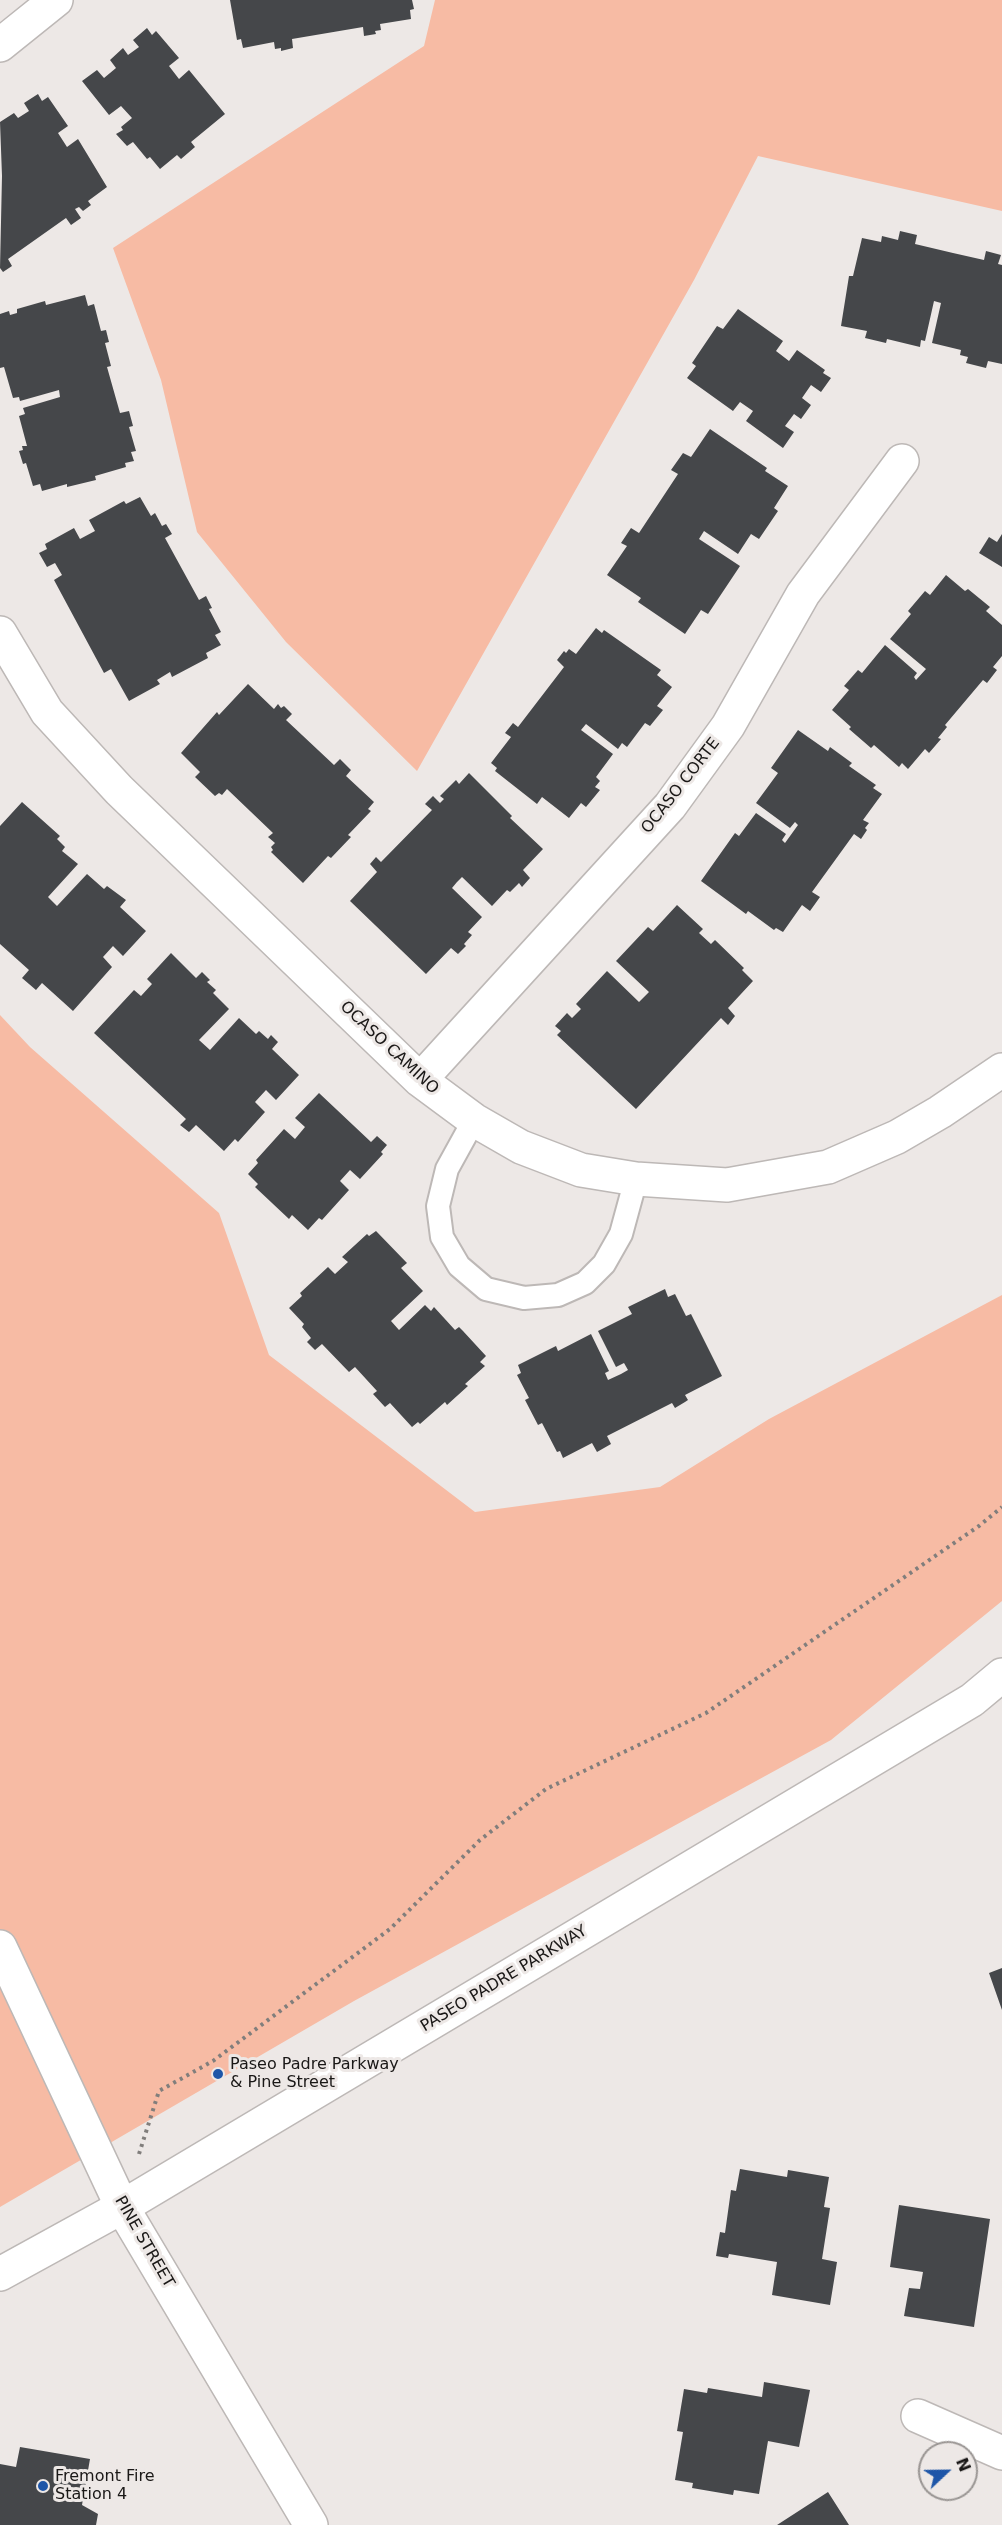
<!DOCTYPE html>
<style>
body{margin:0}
#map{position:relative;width:1002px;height:2525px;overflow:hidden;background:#ede8e6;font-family:"DejaVu Sans",sans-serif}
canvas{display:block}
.north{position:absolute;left:918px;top:2441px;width:60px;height:60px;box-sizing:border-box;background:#ede8e6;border:2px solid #999593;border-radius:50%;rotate:68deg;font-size:16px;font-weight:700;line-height:24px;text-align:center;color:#1a1817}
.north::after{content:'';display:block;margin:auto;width:21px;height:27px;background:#1e56a8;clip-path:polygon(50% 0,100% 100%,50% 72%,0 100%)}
</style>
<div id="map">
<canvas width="1002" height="2525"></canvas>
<div class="north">N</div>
</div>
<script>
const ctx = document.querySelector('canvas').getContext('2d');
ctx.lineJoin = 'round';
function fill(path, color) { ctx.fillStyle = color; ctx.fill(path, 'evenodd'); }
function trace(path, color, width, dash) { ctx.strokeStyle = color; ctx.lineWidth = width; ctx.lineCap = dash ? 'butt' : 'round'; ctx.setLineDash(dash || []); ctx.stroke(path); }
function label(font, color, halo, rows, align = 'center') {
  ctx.font = font + ' "DejaVu Sans",sans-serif'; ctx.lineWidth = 6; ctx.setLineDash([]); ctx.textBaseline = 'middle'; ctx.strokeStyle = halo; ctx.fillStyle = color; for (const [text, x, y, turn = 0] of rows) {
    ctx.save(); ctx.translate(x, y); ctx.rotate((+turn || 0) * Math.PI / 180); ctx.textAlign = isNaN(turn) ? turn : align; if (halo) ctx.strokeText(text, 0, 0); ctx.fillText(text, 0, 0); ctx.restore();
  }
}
fill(new Path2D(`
 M435,0h567v211l-244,-55 -64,124 -277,491 -131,-129 -89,-110 -36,-152 -48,-132 311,-202z
 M0,1015l30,32 189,166 50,142 206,157 185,-25 109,-68 233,-124v306l-171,139 -477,261 -354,206z`), '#f7bba4');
fill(new Path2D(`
 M230,0h182l2,9 -4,1 1,9 -31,5 1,6 -6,1 1,3 -12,2 -1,-9 -71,12 1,9 -12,3v-3l-6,1 -1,-7 -31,6 -2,-9 -4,1z
 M147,28l5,7 4,-4 23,27 -10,8 10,13 10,-9 36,44 -34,28 4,5 -14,12 -4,-4 -17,14 -10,-12 -3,2 -14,-17 -6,4 -11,-12 7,-4 -2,-3 11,-9 -11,-12 -12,9 -27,-34 15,-11 7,8 12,-10 -6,-8 13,-12 5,7 11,-8 -6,-7z
 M38,94l4,7 6,-4 20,29 -10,7 9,14 11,-8 29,48 -19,14 3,4 -8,6 -4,-4 -4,2 6,9 -10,7 -5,-7 -58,41 4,7 -9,6 -3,-4 2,-92 -2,-54 14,-9 4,5 11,-7 -5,-8z
 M900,231l17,4 -2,9 38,9 31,7 2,-9 15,4 -3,9 4,1v99l-14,-3 -2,7 -20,-5 2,-6 -8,-2 1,-5 -29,-7 9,-40 -7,-2 -9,40 -4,-1 -1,7 -33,-8 -1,4 -21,-5 2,-7 -26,-5 8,-50h4l9,-38 19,4 1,-6 16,4z
 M85,295l3,11 6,-2 7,27 5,-1 3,12 -4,1 6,23 -4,1 13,46 9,-2 4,15 -4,1 7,24 -5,1 3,9 -9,2 1,4 -31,9 1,4 -29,7v-3l-25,7 -2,-7 -7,2 -7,-23 -3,1 -4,-13 4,-1 -1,-4h5l-8,-30 6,-2 -2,-6 37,-11 -1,-7 -39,11 -1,-4 -6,1 -9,-31 -4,1v-54l9,-3 1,4 7,-2v-4l28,-8 1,4z
 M738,309l45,32 -7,10 13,10 8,-11 28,20 -2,3 8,5 -10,14 -10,-7 -9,13 9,7 -10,14 -7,-5 -9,12 9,6 -11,16 -37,-27 7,-10 -13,-9 -7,9 -46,-33 9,-12 -4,-3 25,-37 6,3z
 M710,429l57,39 -2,3 23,15 -14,22 4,3 -19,28 -8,-5 -13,20 -34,-23 -5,8 41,27 -32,48 -7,-4 -16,24 -47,-32 3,-4 -34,-23 20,-29 -6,-3 10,-15 8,5 39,-59 -7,-4 12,-17 8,4z
 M140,497l11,19 4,-3 7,13 4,-2 6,10 -7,4 34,62 7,-4 6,12 -3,1 12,23 -6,3 6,10 -15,8 2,5 -36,19 -2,-5 -13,8 3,4 -31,17 -18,-32 -7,4 -50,-93 8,-5 -7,-12 -8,4 -8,-14 8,-4 -2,-5 29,-16 6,11 15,-8 -6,-11 35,-19 2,3z
 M1002,534v33l-23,-14 10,-16 8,5z
 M946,575l19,16 3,-2 22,18 -4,4 16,14v31l-9,11 4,3 -10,13 -4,-3 -38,45 2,2 -9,11 3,1 -12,14 -4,-4 -17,20 -6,-6 -3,4 -25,-22 -3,3 -22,-19 2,-2 -19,-17 17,-20 -5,-4 14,-16 4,3 23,-28 32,28 -3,4 2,3 10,-11 -36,-30 21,-25 -3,-3 17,-20 5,4z
 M596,628l6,5 2,-3 57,40 -4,5 15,12 -15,19 6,4 -13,16 -5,-3 -18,24 -5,-4 -4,6 -32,-25 -5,6 32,24 -17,23 4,4 -5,6 5,3 -14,17 -5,-4 -12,15 -27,-21 -5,7 -42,-33 2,-3 -6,-5 20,-26 -6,-4 8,-10 5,4 46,-60 -7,-7 7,-9 2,2 3,-4 7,5z
 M248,684l26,25 4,-5 3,4 3,-2 8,8 -6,6 48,45 6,-6 11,11 -5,6 28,26 -6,7 3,2 -23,24 3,2 -20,21 -3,-2 -25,27 -32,-31 2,-2 -2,-3 4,-4 -7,-6 5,-4 -46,-44 -5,6 -3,-2 -4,3 -20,-19 5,-5 -19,-19 36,-41 2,3z
 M798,730l30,21 2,-4 22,16 -3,3 27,19 -3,3 9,6 -19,26 6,3 -4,5 2,2 -6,9 -7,-5 -42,58 8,5 -10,14 -8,-6 -19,27 -7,-4 -2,2 -26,-19 -2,3 -45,-33 34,-48 4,3 17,-23 30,21 -4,6 3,3 13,-18 -3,-3 -5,6 -34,-25 22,-30 -7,-5z
 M469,773l43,43 -2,2 33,31 -20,21 7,8 -8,9 -3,-4 -9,9 -3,-2 -15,16 -30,-29 -5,5 -5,6 30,29 -14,15 4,3 -8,9 2,2 -8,8 -7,-6 -25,26 -76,-73 27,-29 -7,-8 6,-7 5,5 51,-52 -7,-6 8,-8 7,7 4,-4 -4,-3 16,-16 3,4z
 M22,802l38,34 -3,3 8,8 -3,4 16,13 -30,33 9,9 30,-32 17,15 3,-3 19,14 -6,7 26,24 -23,25 -10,-10 -10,11 9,10 -39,44 -31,-28 -6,7 -14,-12 7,-8 -29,-26v-118z
 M677,905l26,24 -4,4 12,11 4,-4 29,28 -2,2 11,11 -25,27 7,8 -7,9 -7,-7 -85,91 -79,-74 4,-4 -6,-5 12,-13 5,5 9,-9 -5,-5 31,-33 32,31 10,-10 -33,-31 32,-34 5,4z
 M171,953l25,25 6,-6 8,8 -3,2 9,8 -3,3 16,16 -30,31 11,10 29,-32 17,16 3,-3 9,8 3,-4 7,7 -6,7 27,26 -23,25 -10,-10 -11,12 10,10 -27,30 -3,-3 -11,12 -28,-26 -7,7 -9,-7 6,-6 -92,-86 40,-43 7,6 11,-12 -5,-5z
 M319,1093l52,49 6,-6 10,9 -6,7 2,2 -23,25 -10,-9 -10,11 9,9 -27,30 -3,-2 -11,12 -16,-15 -3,4 -34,-32 3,-3 -10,-10 10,-11 -2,-3 28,-31 11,10 10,-12 -10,-9z
 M376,1231l31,32 -6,5 22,23 -32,30 8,9 26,-25 6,6 3,-4 21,23 4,-3 4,4 23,25 -6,6 5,4 -20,18 3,2 -21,19 -2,-3 -25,22 -2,-2 -6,5 -22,-24 -5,4 -12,-13 4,-3 -22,-24 -6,5 -27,-28 -7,6 -8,-8 4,-4 -9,-11 2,-3 -15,-16 13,-12 -2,-3 28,-26 7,7 13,-12 -6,-5 25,-23 2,2z
 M665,1289l3,8 7,-3 11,22 5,-2 31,62 -37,19 3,5 -3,2 -10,6 -3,-5 -65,33 4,8 -14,8 -5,-9 -29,15 -3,-7 -3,1 -15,-29 -4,2 -13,-25 4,-2 -12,-23 4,-2 -3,-8 38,-19 2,5 33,-17 18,37 -4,2 3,7 13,-6 7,-4 -4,-7 -8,4 -18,-36 34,-17 -4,-7z
 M1002,1968v42l-13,-37z
 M740,2169l47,8 1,-7 41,7 -5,30 6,1 -8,51 15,3 -7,43 -58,-10 5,-33 -48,-8 -1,4 -12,-2 4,-24 5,1 6,-43 5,1z
 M899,2205l91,14 -16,108 -70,-11 5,-28 11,1 3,-17 -33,-5z
 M764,2382l46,8 -11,57 -31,-6 -9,53 -25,-4 -1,5 -41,-7 1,-5 -18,-3 8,-48 -6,-1 7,-42 23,4 1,-5 54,9z
 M20,2447l70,12 -8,46 16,9 -2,11h-96v-61l16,3z
 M828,2492l21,33h-72z`), '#45474a');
const lane = new Path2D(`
 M474,1120l-27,49 -9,37 4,31 17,29 27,23 38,9 34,-3 27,-12 19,-19 17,-30 15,-55`);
const street = new Path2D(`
 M0,45l56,-45
 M0,633l47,79 72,78 301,290 54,40 47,27 60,23 55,9 91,6 101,-18 69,-30 43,-25 62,-42
 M420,1080l250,-274 58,-80 75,-132 99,-133
 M0,1947l122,260 189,318
 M918,2416l84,37`);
const secondary = new Path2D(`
 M0,2274l122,-67 850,-507 30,-25`);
trace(lane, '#bdb8b6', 26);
trace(street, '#bdb8b6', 36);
trace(secondary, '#bdb8b6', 36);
trace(new Path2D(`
 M139,2154l20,-63 54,-30 177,-132 90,-89 66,-51 160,-76 273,-187 23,-19`), '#817e7c', 4, [3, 4.5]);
trace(lane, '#fff', 22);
trace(street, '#fff', 33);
trace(secondary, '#fff', 33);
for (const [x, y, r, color] of [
 [218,2074,6,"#1e56a8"],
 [43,2486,6,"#1e56a8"]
]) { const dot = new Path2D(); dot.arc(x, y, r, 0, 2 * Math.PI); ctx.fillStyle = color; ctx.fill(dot); trace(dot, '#ede8e6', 2); }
label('16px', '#1a1817', '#ede8e6', [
 ["OCASO CORTE",681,786,-52],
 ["OCASO CAMINO",389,1048,43],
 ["PASEO PADRE PARKWAY",504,1979,-31],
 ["PINE STREET",144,2242,60]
]);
label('16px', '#1a1817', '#ede8e6', [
 ["Paseo Padre Parkway",230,2065],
 ["& Pine Street",230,2083],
 ["Fremont Fire",55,2477],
 ["Station 4",55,2495]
], 'left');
</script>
